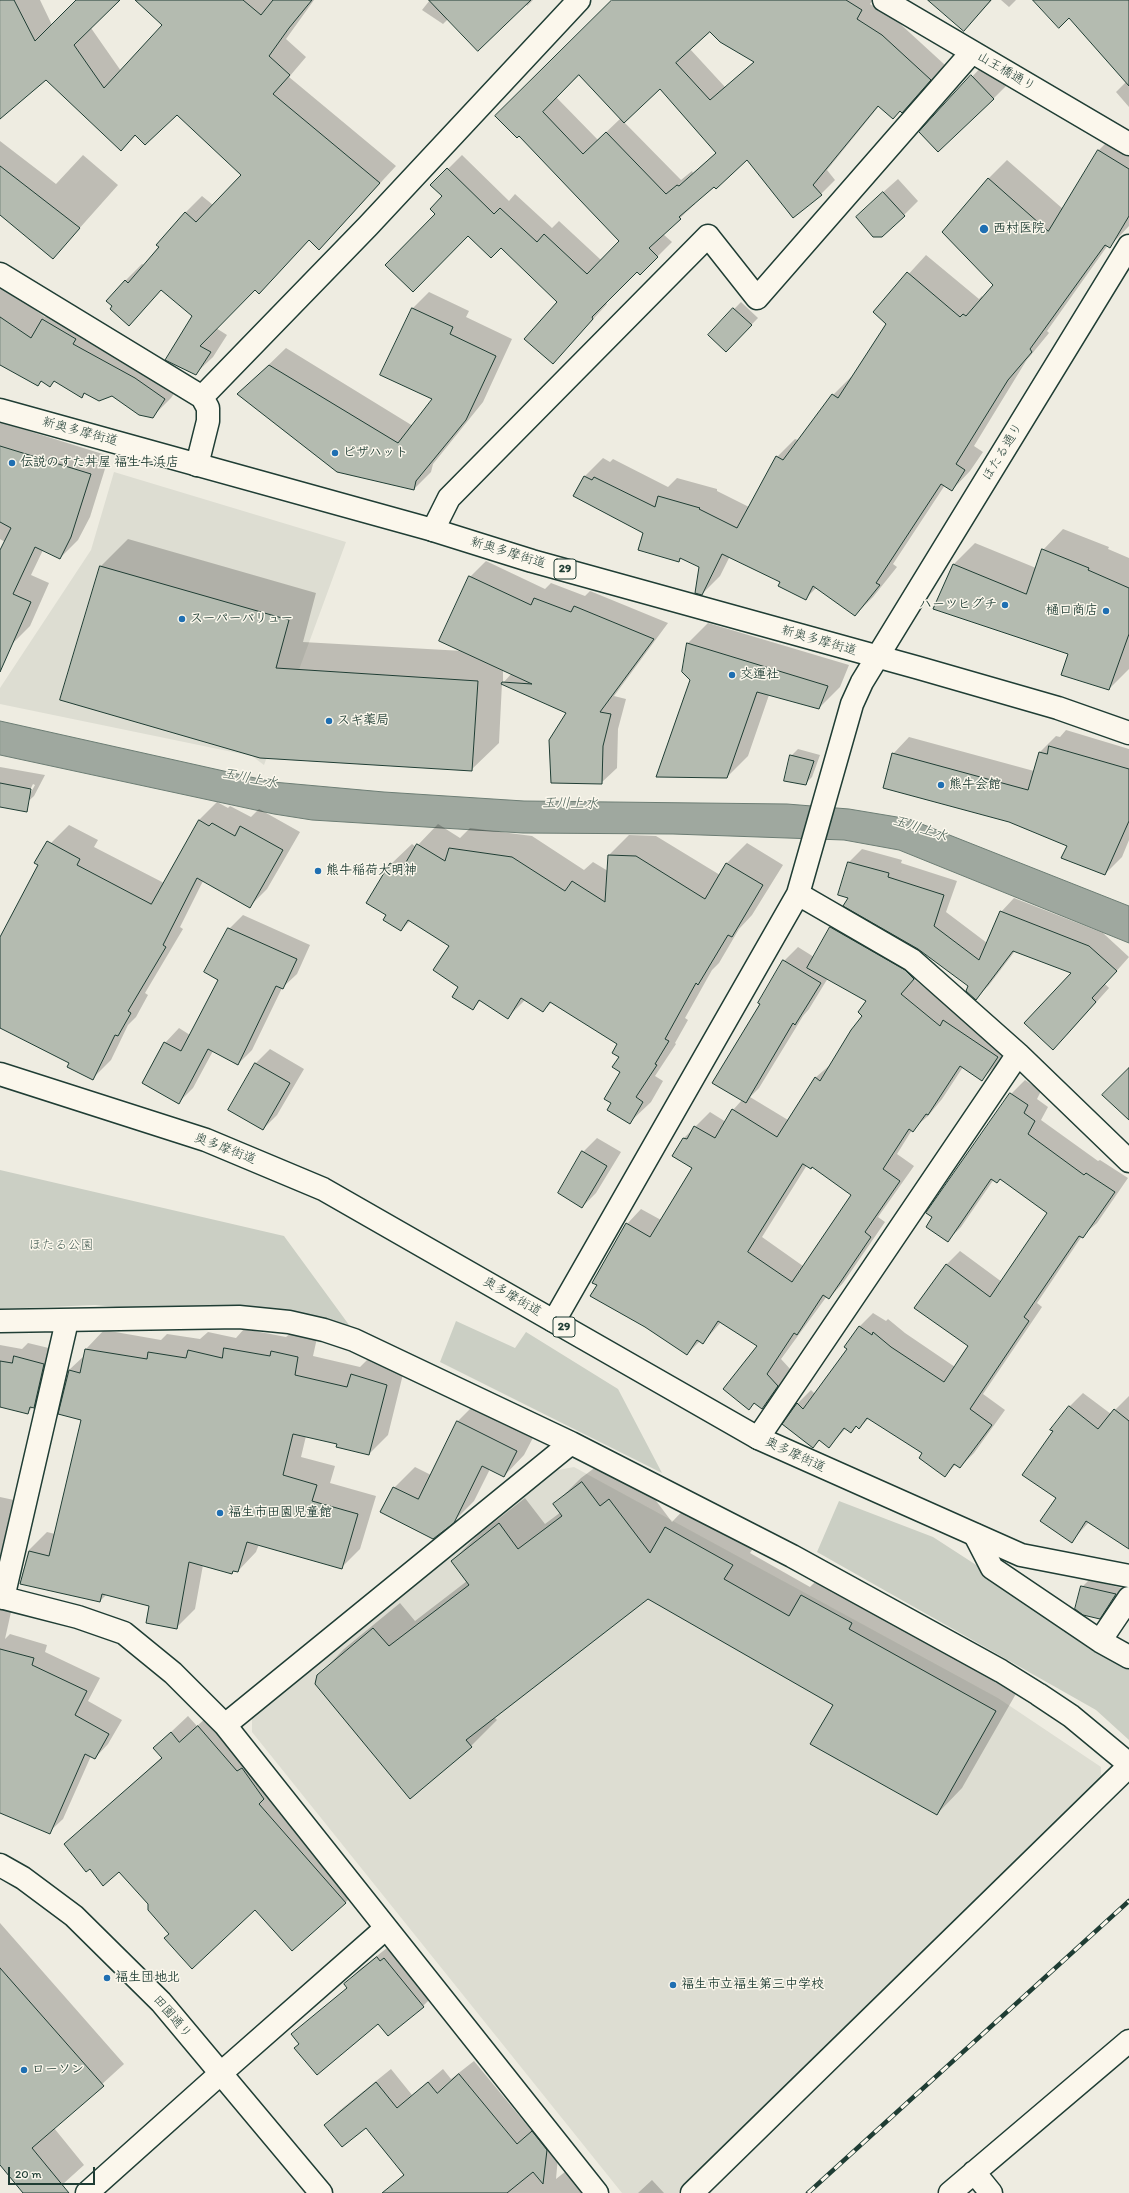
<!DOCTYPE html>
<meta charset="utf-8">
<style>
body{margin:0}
#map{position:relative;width:1129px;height:2193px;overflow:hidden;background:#eeece1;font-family:Itim,sans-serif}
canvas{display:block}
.scale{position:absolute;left:8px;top:2167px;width:87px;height:18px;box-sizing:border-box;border:2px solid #1f3d34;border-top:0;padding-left:5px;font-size:12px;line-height:14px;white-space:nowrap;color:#1f3d34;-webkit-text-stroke:3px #fbf7ec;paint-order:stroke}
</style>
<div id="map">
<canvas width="1129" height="2193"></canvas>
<div class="scale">20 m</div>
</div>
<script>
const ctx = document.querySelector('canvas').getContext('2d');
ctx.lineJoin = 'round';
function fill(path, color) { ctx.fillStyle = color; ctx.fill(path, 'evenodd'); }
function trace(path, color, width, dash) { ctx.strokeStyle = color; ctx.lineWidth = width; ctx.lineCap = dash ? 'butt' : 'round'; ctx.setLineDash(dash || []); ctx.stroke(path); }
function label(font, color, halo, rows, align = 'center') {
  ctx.font = font + ' Itim,"Klee One",sans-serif'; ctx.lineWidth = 3; ctx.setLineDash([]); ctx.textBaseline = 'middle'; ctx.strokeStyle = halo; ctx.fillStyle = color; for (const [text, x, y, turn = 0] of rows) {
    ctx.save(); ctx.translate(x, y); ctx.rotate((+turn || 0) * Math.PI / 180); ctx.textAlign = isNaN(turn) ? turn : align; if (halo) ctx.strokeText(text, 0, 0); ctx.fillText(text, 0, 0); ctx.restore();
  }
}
fill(new Path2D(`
 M114,472l232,70 -82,223 -12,-9 -252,-52v-16l91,-138z
 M574,1467l424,231 103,69v11l-423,415h-56l-370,-461v-14l306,-248z`), '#ddddd2');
fill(new Path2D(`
 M0,1170l284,66 68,93 -257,-24 -95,4z
 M456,1321l59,27 11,-16 92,57 44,84 -222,-111z
 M839,1501l94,36 196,127v76l-33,-30 -279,-158z`), '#cbcfc4');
const water = new Path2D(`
 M0,721l273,61 111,10 140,9 263,3 62,5 60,10 220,87v37l-230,-93 -55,-10 -171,-6 -150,-1 -211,-13 -38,-6 -274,-59z`);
fill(water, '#9fa89f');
trace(water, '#6c7d74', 1);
fill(new Path2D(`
 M0,0h40l12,25 25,-25h42l-28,28 30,43 43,-46 -28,-25h178l-28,39 20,18 -17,20 107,89 -77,83 -10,-9 -50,53 -4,-4 -39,39 11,7 -14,22 -18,17 -1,-58 -32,-27 -33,36 -4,-44 17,-17 2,1 41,-52 17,-17 11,9 29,-30 -65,-61 -40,20 -16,16 -75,-71 -46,37z
 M430,0h103l-6,6 -1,-2 -78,15 -5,5 -21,-14z
 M614,0h259l-3,4 27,17 48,44 -43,47 -23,-6 -52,64 8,10 -14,14 -74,-35 -54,44 2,1 -32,30 9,8 -32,32 -3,-4 -32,32 2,2 -54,59 5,-61 -57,-55 -33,-12 -31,-21 7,-18 -12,-11 30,-30 47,46 6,-7 37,34 7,-7 42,39 20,-19 -102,-106zM710,30l45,31 -30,26 -35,-38zM580,74l41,44 -23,22 -42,-43zM660,88l57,64 -24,21 -1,-2 -11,9 -58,-59z
 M935,0h57l-28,30z
 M1001,0h15l-7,7z
 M1049,0h80v107l-13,-15 10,-10 -57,-66z
 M986,62l21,23 -14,14 -73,33z
 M1117,132l12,8v86l-19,20 -2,-1 -61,86 2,2 -23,28 -52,85 9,6 -13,19 -18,19 -7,-5 -52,79 4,3 -24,30 -18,18 -38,-28 -11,11 -25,-17 -51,-25 -10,20 -18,18 -2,-27 -18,-9 -3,3 -35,-29 -69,-36 10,-20 18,-18 7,4 3,-3 55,28 9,-9 40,11v2l32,16 28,-50 18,-18 3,1 35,-45 18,-18 1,1 36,-54 -14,-12 52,-57 53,44 3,-3 1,2 12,-13 -52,-53 46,-54 18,-18 56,49 36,-59z
 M0,141l56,43 27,-29 35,30 -65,73 -53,-44z
 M898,179l20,22 -14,14 -33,-12z
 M0,285l45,32 17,-16 121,79 -12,18 -19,19 -40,-22 -27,-2 -3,3 -27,-15 -5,4 -8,-4 -4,4 -38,-22z
 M429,292l40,19 -3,6 46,22 -29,63 -50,62 -2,8 -17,17 -159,-111 31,-30 127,78 21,-27 -22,-90z
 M741,302l17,16 -32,33 -17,-16z
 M0,422l109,34 -19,61 -12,23 -18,18 -17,-8 -12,25 18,8 -19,43 -19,19 -11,-5v-88l5,-10 -5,-3z
 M1063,529l46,18 -1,2 21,9v111l-20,20 -39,-36 -136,-45 20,-44 21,-21 61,25 7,-18z
 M128,539l188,54 -13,49 160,9 7,-74 16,-16 59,28 6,-6 34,13 5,-5 78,32 -54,73 12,3 -8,30 -1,39 -16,15 -34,-70 -65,-30 -3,60 -28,27 -211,-13 -159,-191zM503,670l9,3 -9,10z
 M708,623l141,42 -9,22 -21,21 -50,-13 -21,61 -21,21 -35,-97 -4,-37z
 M1066,730l63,19v91l-7,17 -17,17 -37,-29 -59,-24 -116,-67 16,-17 125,34 6,-19 16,-16 4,1z
 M798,749l22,6 -8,22 -7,7 -14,-28z
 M0,767l45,8 -11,21 -15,14 -19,-4zM33,784l2,1 -6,11h-2z
 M217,802l11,6 2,-2 21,11 8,-8 41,23 -33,57 -18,18 -46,-26 -23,46 3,2 -38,64 3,2 -12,22 -8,8 -17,35 -18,18 -22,-16 -71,-35v-88l51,-96 18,-18 29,15 -4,7 70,36 35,-63z
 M438,824l22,14 10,-10 62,8 52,34 9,-8 15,9 1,-16 20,-20 27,1 64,39 7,-12 20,-20 36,22 -31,50 -13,14 -20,34 -7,7 -27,48 3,2 -13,23 1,1 -21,32 8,5 -12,21 -21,20 -18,-19 9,-31 -2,-28 -67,-42 -9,9 -18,-11 -17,17 -27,-17 -9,9 -12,-22 -10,-41 -40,-25 -9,9 -14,-16 4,-50 21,-20 4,3z
 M862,849l40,11 -1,3 56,18 -11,31 41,31 14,-31 13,-14 89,35 26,24 -24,27 4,4 -42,47 5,-63 -57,-21 -26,34 -13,13 -7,-12 -37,-28 -88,-53 5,-8 -9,-3 9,-32z
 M846,913l82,51 -13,16 39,31 58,31 -16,23 -14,15 -19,-13 -21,32 -14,17 -16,14 -15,24 17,12 -36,51 7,5 -42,61 -14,15 -2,-2 -46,63 11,12 -15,23 -15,14 -7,-5 -6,5 9,-63 -37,-23 -18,21 -3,-2 -13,13 -89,-69 29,-61 14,-15 20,11 32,-52 -20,-12 11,-18 26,-26 16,10 7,-12 9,-10 20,-97 22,-42 14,-14 16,10 17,-29zM828,978l40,23 -4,15 -33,48 -16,14 -27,42 -38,-23 9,-9 44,-72 6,-7zM807,1165l5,1 40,28 -49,72 -41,-29z
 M243,915l67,30 -13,29 -15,14 -30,62 -14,14 -25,-13 -20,37 -14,14 -36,-19 22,-40 14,-15 11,7 30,-56 9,-50z
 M270,1049l34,20 -27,46 -14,14 -34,-19 27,-47z
 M1025,1080l16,11 -4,8 11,8 -7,13 57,41 2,-1 28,18 -31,45 -15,13 -45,67 5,4 -59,87 22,16 -31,43 -14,14 -4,-3 -11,12 -21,-23 -55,-35 -10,10 -2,-2 -6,6 -5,-4 -17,19 -9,-7 -7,6 -16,-42 14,-14 4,4 33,-45 11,-22 14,-14 13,8 2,-2 17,14 50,34 14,-21 -23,-81 14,-14 42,31 46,-69 -48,-35 -6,1 -33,48 -13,13 63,-146z
 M597,1138l24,14 -25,41 -14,14 1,-55z
 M244,1329l42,8 5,-4 26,5 -4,18 47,11 11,-11 34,10 -17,69 -19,19 -31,-11 -32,-7 -5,21 34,9 -5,17 46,13 -16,53 -19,19 -82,-24 -3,8 -18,19 -4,-1 -3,3 -28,-8 -8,44 -19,19 -26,-23 -43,-11 -7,7 -80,-18 8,-32 19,-19 8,2 27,-115 -13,-49 16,-15 1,-6 18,-19 57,10 6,-6 33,5 8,-7 28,6z
 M28,1343l29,7 -10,43 -19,19 -28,-6v-61l22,4z
 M1083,1393l28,21 18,-18v152l-40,-26 -18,20 -14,-45 12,-90z
 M479,1400l58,30 -13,25 -20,21 -14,-7 -16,32 -21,21 -71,-10 12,-24 21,-21 16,8 27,-54z
 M609,1457l27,17 36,48 20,-21 67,38 -9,14 60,34 18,-18 193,116 -59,103 -25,26 -103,-110 -186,-106 -154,119 3,3 -26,26 -153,-70 26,-27 56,-46 15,18 52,-40 -15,-20 26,-26 47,-37 20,26 16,-12 -6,-8 26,-26z
 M0,1497l14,3 -7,27 10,2 -2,65 -10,45 5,-5 37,11 -2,7 55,26 -12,23 34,19 -14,24 -13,14 -4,-2 -28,63 -14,13 -49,-33z
 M1089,1580l33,8 -22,30 -18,-31z
 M215,1710l147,176 -17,17 -90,6 -85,24 -21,-30 -29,-32 -30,-3 -24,-24 96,-87 -8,-9 34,-32 9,10z
 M0,1923l124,141 -70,64 30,37 -31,28h-29l-24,-30z
 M392,1944l45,48 -14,14 -45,17 -78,21 -7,-9 55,-48 -3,-3 14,-14z
 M474,2061l57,69 15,-12 14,17 -4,44 24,-19 27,33h-212l-4,-6 13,-13 -38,-48 -41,-1 14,-14 52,-42 21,26 31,-26 8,10z
 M652,2180l12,13h-26z`), '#0003');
const building = new Path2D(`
 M0,0h14l21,41 41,-41h44l-46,45 30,43 58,-63 -27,-25h108l18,15 12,-15h39l-23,28 -20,28 21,19 -17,19 107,89 -61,67 -10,-10 -50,54 -4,-4 -55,56 11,6 -15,23 -31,-15 27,-44 -31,-26 -32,36 -19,-17 2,-3 -6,-5 19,-21 3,3 31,-36 -3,-2 29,-33 11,10 45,-47 -64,-60 -32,30 -10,-10 -14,16 -75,-71 -46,39z
 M429,0h102l-53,51z
 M612,0h234l16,10 -5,9 25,16 49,45 -29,33 -2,-2 -7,8 -15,-13 -65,79 9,10 -29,23 -46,-58 -31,29 -2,-2 -35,30 2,2 -32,29 9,9 -18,18 -3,-3 -45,45 1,2 -40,45 -29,-25 33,-37 -56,-54 -10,10 -23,-22 -55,56 -28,-27 50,-51 -5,-5 12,-13 -12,-11 17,-17 47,46 6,-6 37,34 7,-8 43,40 32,-33 -100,-105 -2,2 -22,-22zM710,32l10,10 34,20 -44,38 -34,-37zM579,75l45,48 36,-34 56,64 -37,33 -2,-1 -11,9 -60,-62 -23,22 -40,-42z
 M928,0h63l-27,31z
 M1033,0h96v86l-60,-68 -10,10z
 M971,75l23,24 -56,53 -19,-20z
 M1098,150l31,19v47l-19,32 -5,-3 -75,104 2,3 -24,28 -52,84 9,6 -13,21 -11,-7 -65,99 4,2 -25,31 -42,-30 -7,14 -28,-14 2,-4 -58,-28 -20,41 -7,-2 4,-26 -19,-9 -1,4 -41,-12 5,-17 -70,-37 11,-20 8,4 2,-3 61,30 3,-11 42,12 -1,1 38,19 39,-72 7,4 49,-66 6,4 48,-74 -13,-12 34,-40 53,45 3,-3 3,2 27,-31 -51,-53 46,-54 60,53z
 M0,166l80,62 -27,31 -53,-44z
 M883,192l22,24 -23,21h-9l-17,-20z
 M412,308l41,19 -3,7 46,22 -30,64 -50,61 -2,9 -77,-18 -100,-78 32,-29 129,78 34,-44 -52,-24z
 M733,308l19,17 -26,27 -18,-17z
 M0,317l31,21 11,-19 34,20 -3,5 62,34 30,21 -12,19 -14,-3 -27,-19 -13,5 -15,-8 -2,5 -28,-17 -4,6 -9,-6 -3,5 -38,-21z
 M0,446l91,28 -20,63 -11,22 -25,-12 -22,47 18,8 -31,70v-122l11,-22 -11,-6z
 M1042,549l47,19 -1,2 41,18v46l-20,56 -48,-15 7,-21 -135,-45 20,-45 73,30z
 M100,566l189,54 -13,48 202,13 -6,90 -212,-13 -200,-58z
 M469,576l62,29 3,-7 37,14 3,-6 80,33 -54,73 11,2 -8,32 -1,38 -51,-1 -2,-43 17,-27 -65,-29 1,-2 30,2 -93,-43z
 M687,643l141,43 -9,23 -62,-17 -30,86 -71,-1 34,-97 -8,-8z
 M1049,746l80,23v52l-24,54 -44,-17 6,-12 -58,-24 -126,-34 9,-35 136,37 11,-38 8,2z
 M790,755l24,6 -8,24 -22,-4z
 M0,783l31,6 -4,23 -27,-5z
 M199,820l10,6 3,-3 23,13 5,-10 43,24 -33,58 -53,-30 -34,67 3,2 -38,64 3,2 -13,23 -3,-1 -22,45 -26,-13 2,-4 -69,-35v-91l38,-72 -4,-2 13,-22 33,18 -3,6 74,39z
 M417,844l28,17 4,-13 63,9 53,34 7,-10 33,21 3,-47 28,1 69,43 21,-36 37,22 -31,52 -4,-2 -30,50 -2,-2 -31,56 4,2 -14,23 2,1 -21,32 7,5 -13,22 -23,-14 4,-7 -7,-4 16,-27 -8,-5 7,-10 -7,-4 5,-9 -67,-42 -7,10 -22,-14 -13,21 -29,-19 -6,10 -21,-13 6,-10 -25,-17 16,-24 -41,-26 -7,11 -18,-11 3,-5 -20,-12 24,-40 11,7z
 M848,862l41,11 -1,4 56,18 -10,31 45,34 21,-49 89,35 28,25 -25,27 4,4 -43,48 -29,-27 47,-50 -58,-22 -37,49 -10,-9 2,-5 -50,-37 -75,-43 5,-8 -10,-3z
 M830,927l75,43 9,9 -13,15 39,32 3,-6 55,37 -16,24 -22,-15 -32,49 -2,-1 -13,18 -4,-3 -26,40 17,12 -35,51 6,5 -42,62 -6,-4 -26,40 -3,-2 -27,41 11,12 -16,23 -8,-6 -5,7 -26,-21 34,-43 -39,-25 -15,23 -6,-4 -10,15 -42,-28 -55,-31 7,-11 -5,-2 34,-60 24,14 42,-69 -20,-12 11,-18 4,1 7,-13 21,12 17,-29 45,28 38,-60 5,4 31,-51 11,-14 -4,-4 8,-11 -59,-33zM803,1164l8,5 1,-2 39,28 -59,87 -44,-30z
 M228,928l69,31 -14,30 -7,-3 -38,79 -30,-16 -29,55 -37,-21 22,-41 17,9 37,-71 -14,-8z
 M783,960l38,23 -26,42 -2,-2 -47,80 -34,-20 48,-79 -2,-1z
 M255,1063l35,20 -27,47 -35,-20z
 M1129,1068v52l-27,-25z
 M1010,1093l18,12 -4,8 11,8 -7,13 56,41 2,-2 29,19 -32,46 -4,-2 -55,81 5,4 -59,88 22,16 -32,43 -6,-4 -9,13 -26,-19 3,-5 -55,-35 -8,11 -3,-3 -5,7 -7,-5 -15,20 -10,-8 -6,8 -31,-24 15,-21 6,6 44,-60 -3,-2 15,-21 13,9 1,-3 18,15 53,35 24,-36 -54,-38 32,-44 44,33 57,-84 -47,-34 -3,4 -6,-4 -43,63 -22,-15 6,-10 -6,-4z
 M582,1151l25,15 -25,42 -24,-15z
 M224,1348l46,8 1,-5 27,6 -3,18 52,12 4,-13 36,11 -18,70 -33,-8 1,-3 -44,-10 -10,41 34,10 -5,16 46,13 -16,55 -95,-27 -9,30 -5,-1 -1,3 -43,-12 -12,67 -31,-6 3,-17 -47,-12 -2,8 -80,-18 9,-33 20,5 32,-136 -23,-6 11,-44 11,3 5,-24 62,10 1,-7 38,6 2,-8 34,8z
 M14,1356l30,8 -10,44 -4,-1 -2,7 -28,-7v-46l12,2z
 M1069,1406l29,23 16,-20 15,12v128l-43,-28 -14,22 -32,-22 16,-23 -34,-23 31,-44 -3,-1z
 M457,1421l60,30 -13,26 -22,-11 -28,57 -21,16 -53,-27 13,-25 25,12z
 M582,1482l18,24 9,-7 41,54 15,-26 68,38 -9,14 65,37 12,-21 51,28 -3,6 147,82 -59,104 -127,-71 23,-39 -185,-106 -182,141 6,7 -62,52 -95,-115 2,-9 56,-47 16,18 80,-61 -18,-24 48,-38 19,26 44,-33 -9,-12z
 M1081,1586l35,8 -16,25 -17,-4 -8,-6z
 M0,1649l34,9 -2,7 55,26 -12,24 34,19 -14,25 -10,-5 -35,80 -50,-21z
 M198,1726l39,45 5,-3 22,31 -5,5 87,99 -54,48 -37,-41 -63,59 -28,-31 5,-4 -21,-24v-6l-29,-32 -16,14 -13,-17 -4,3 -22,-28 98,-86 -9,-10 18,-16 8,10z
 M377,1957l3,4 4,-3 40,49 -36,29 -10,-12 -61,51 -23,-27 5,-4 -8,-10 56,-46 -3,-4z
 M0,1968l104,118 -72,62 37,45h-46l-23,-28z
 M459,2074l58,70 15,-13 15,19 -4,34 -10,-12 -26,21h-125l22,-18 -38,-47 -24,19 -18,-22 52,-43 21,26 31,-26 9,11z`);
fill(building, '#b4bbb0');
trace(building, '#1f3d34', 1);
const minor = new Path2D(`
 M884,0l245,144
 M0,274l202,123 6,11v13l-11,44
 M202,397l166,-171 211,-226
 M433,530l16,-32 259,-262 49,62 215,-246
 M798,894l114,66 106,94 111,107
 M0,1321l239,-4 50,5 35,8 30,10 217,103 221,113 209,115 37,23 33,22 58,48
 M554,1321l244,-427 54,-190 10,-22 267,-436
 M758,1438l260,-384
 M975,1535l17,33 108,73 29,16
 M0,1597l78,20 46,16 49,40 52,52 372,468
 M3,1598l64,-277
 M1100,1641l29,-43
 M225,1725l346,-282
 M0,1865l23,13 51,38 87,86 160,191
 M974,2172l17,21
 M87,2193l133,-119 166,-146
 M692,2193l437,-427
 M950,2193l179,-152`);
const major = new Path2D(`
 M0,410l433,120 99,31 387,107 139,40 71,25
 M0,1074l206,66 117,49 435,249 263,117 108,21`);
trace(minor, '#1f3d34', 25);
trace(major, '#1f3d34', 25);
trace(minor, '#fbf7ec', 22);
trace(major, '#fbf7ec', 22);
const rail = new Path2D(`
 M808,2193l321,-292`);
trace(rail, '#1f3d34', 4.5);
trace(rail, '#fbf7ec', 3, [9]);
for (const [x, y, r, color] of [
 [984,229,5,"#1f6fb2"],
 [335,453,4,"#1f6fb2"],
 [12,463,4,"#1f6fb2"],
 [1005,605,4,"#1f6fb2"],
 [1106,611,4,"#1f6fb2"],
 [182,619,4,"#1f6fb2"],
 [732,675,4,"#1f6fb2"],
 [329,721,4,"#1f6fb2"],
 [941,785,4,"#1f6fb2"],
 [318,871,4,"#1f6fb2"],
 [220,1513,4,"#1f6fb2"],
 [107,1978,4,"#1f6fb2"],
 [673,1985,4,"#1f6fb2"],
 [24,2070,4,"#1f6fb2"]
]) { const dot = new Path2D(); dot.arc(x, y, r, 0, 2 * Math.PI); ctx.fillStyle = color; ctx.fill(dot); trace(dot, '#fbf7ec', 1.5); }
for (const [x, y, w] of [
 [565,569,22],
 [564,1327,22]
]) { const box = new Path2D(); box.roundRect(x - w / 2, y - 10, w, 20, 3); ctx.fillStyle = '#fbf7ec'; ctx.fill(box); trace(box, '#1f3d34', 1); }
label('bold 12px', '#1f3d34', null, [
 ["29",565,569],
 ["29",564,1327]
]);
label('13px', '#1f3d34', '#fbf7ec', [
 ["山王橋通り",1006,72,30],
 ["新奥多摩街道",80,432,15],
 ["ほたる通り",1003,452,-59],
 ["新奥多摩街道",508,553,17],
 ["新奥多摩街道",819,641,16],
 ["奥多摩街道",225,1149,21],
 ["奥多摩街道",512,1297,30],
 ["奥多摩街道",795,1455,25],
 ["田園通り",172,2017,50]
]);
label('bold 13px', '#1f3d34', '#fbf7ec', [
 ["西村医院",993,229],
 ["ピザハット",343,453],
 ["伝説のすた丼屋 福生牛浜店",20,463],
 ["ハーツヒグチ",997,605,"right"],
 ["樋口商店",1098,611,"right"],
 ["スーパーバリュー",190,619],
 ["交運社",740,675],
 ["スギ薬局",337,721],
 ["熊牛会館",949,785],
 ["熊牛稲荷大明神",326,871],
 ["福生市田園児童館",228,1513],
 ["福生団地北",115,1978],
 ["福生市立福生第三中学校",681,1985],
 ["ローソン",32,2070]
], 'left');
label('13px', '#415a51', '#fbf7ec', [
 ["ほたる公園",61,1246]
]);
label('italic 14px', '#455d54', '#fbf7ec', [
 ["玉川上水",250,779,11],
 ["玉川上水",570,804,1],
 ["玉川上水",920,829,18]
]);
</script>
